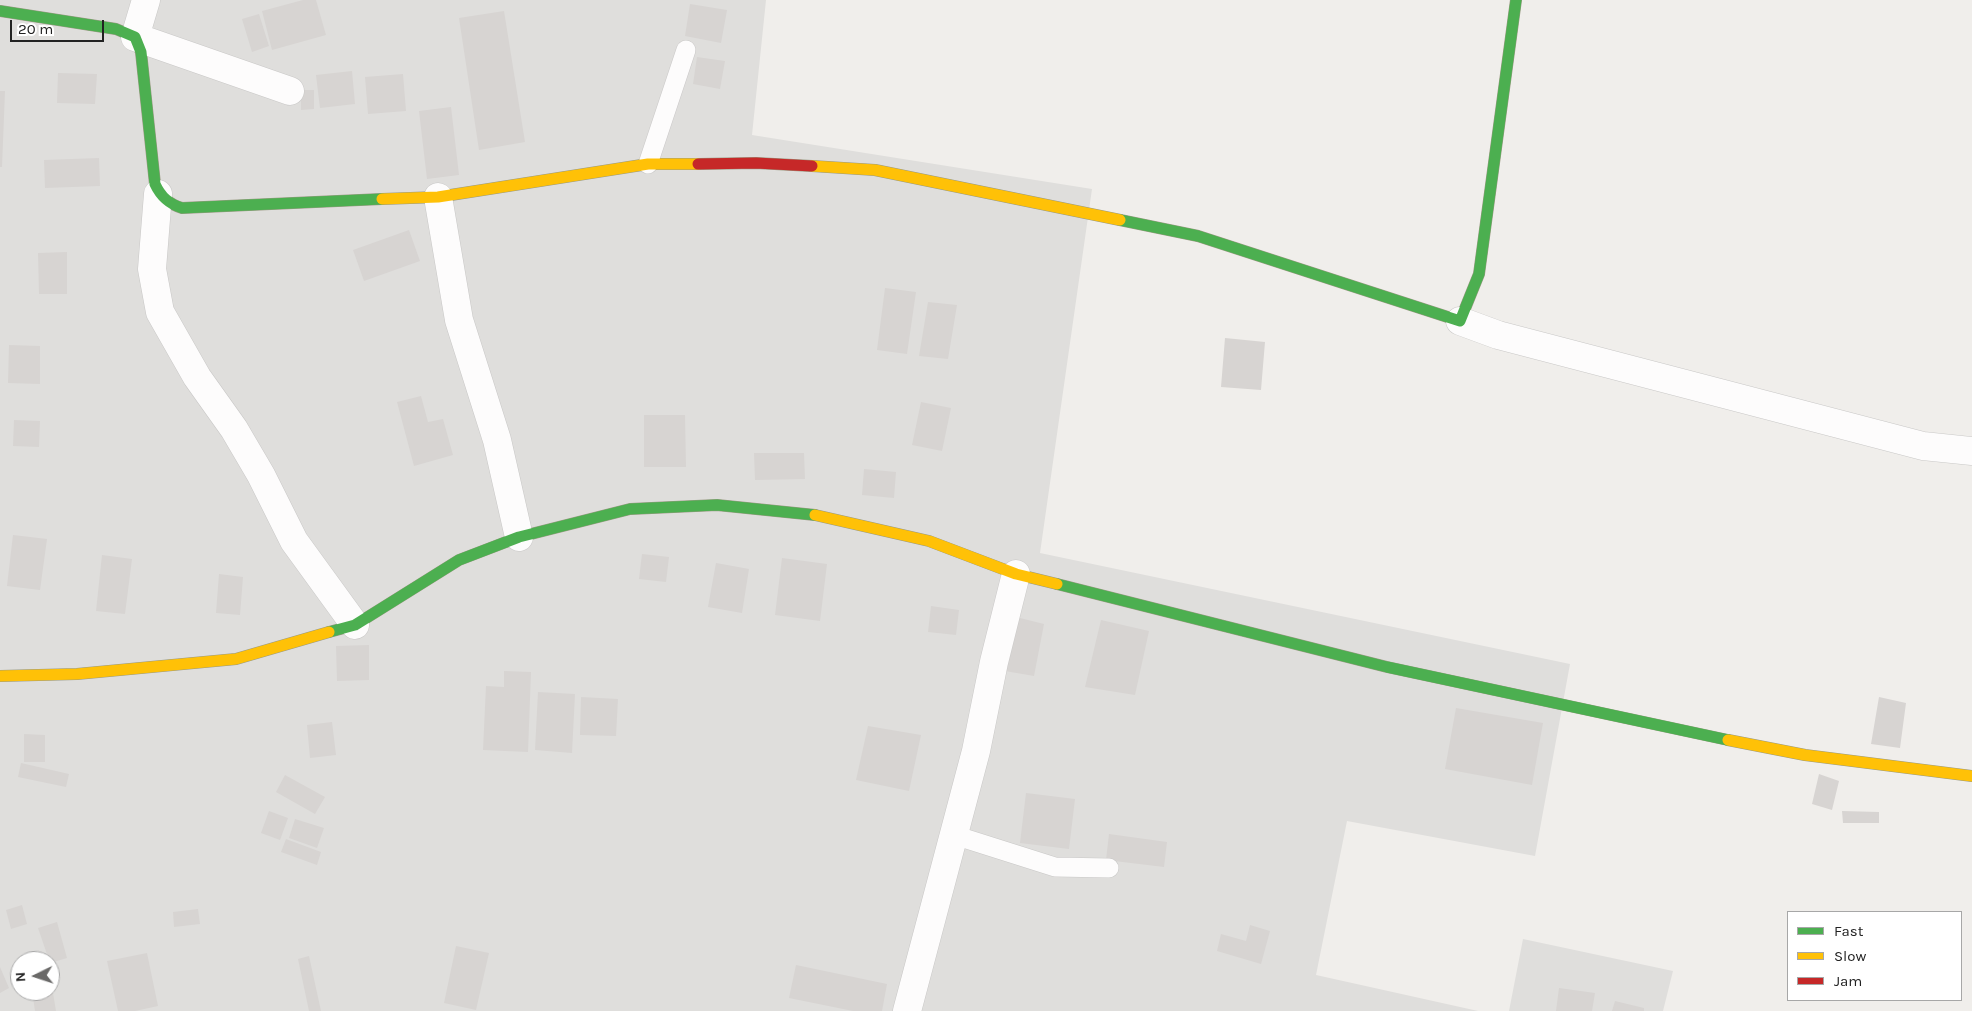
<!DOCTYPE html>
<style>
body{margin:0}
#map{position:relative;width:1972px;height:1011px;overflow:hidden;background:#f0eeeb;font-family:Karla,sans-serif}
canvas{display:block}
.legend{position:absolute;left:1787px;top:911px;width:175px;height:90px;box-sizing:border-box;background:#fff;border:1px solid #a7a7a7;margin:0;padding:6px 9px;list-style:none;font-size:15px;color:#222}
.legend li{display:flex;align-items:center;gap:10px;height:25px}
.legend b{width:25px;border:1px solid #a7a7a7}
.north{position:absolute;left:10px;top:951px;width:50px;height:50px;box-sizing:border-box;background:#fff;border:1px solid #a7a7a7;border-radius:50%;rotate:266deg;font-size:14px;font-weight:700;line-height:20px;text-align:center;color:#222}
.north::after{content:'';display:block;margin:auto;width:18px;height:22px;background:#6a6968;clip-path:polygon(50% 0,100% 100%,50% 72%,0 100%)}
.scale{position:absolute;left:10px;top:20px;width:94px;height:22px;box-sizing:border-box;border:2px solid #222;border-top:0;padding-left:6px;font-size:15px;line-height:18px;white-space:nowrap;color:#222;-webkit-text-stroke:4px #fff;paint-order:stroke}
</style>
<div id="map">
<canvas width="1972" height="1011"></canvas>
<ul class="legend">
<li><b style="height:6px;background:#4caf50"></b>Fast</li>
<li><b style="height:6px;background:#ffc107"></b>Slow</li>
<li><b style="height:6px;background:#c62828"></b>Jam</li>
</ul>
<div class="north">N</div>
<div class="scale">20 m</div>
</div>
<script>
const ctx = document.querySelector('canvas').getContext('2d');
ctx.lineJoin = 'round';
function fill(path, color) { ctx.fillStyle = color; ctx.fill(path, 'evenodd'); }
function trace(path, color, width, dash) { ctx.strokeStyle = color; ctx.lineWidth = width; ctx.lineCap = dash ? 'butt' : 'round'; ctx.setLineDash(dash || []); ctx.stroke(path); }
fill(new Path2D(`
 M0,0h766l-14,135 340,54 -52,364 530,111 -35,192 -188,-35 -31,154 162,36h-1478zM20,961h30v30h-30z
 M1523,939l150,32 -10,40h-154z`), '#dfdedc');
fill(new Path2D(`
 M303,0h13l10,35 -54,15 -10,-39z
 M690,4l37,6 -6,33 -36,-7z
 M504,11l21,131 -46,8 -20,-132z
 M259,14l10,32 -17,6 -10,-33z
 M697,57l28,4 -5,28 -27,-5z
 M352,71l3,33 -35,4 -4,-33z
 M58,73l39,1 -2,30 -38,-1z
 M403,74l3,37 -38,3 -3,-37z
 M301,90h13v19l-13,1z
 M0,91h5l-3,76h-2z
 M451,107l8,68 -32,4 -8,-68z
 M99,158l1,28 -55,2 -1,-28z
 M409,230l11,31 -56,20 -11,-31z
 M67,252v42h-28l-1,-41z
 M885,288l31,4 -9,62 -30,-4z
 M928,302l29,3 -9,54 -29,-3z
 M1225,338l40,4 -4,48 -40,-3z
 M9,345l31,1v38l-32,-1z
 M421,396l7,26 15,-3 10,36 -39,11 -17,-64z
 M921,402l30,6 -9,43 -30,-6z
 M644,415h41l1,52h-42z
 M14,420l26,1 -1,26 -26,-1z
 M754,453h50l1,26 -50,1z
 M864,469l32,3 -2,26 -32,-3z
 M13,535l34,4 -7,51 -33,-4z
 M642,554l27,3 -3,25 -27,-3z
 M102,555l30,4 -7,55 -29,-3z
 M782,558l45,6 -7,57 -45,-6z
 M716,563l33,6 -7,44 -34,-6z
 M219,574l24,3 -3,38 -24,-2z
 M931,606l28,4 -3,25 -28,-3z
 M1016,617l28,7 -10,52 -29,-5z
 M1101,620l48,11 -14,64 -50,-8z
 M369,645v35l-32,1 -1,-35z
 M504,671l27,1 -3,80 -45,-2 3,-64 18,1z
 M538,692l37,2 -3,59 -37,-3z
 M581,697l37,2 -2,37 -36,-1z
 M1879,697l27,6 -6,45 -29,-4z
 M1456,708l87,15 -11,62 -87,-16z
 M332,722l4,33 -26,3 -3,-33z
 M868,726l53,9 -12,56 -53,-11z
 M24,734l21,1v27h-21z
 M21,763l48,11 -3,13 -48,-10z
 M1819,774l20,7 -7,29 -20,-6z
 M285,775l40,22 -10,17 -39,-22z
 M1026,793l49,6 -6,50 -49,-6z
 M269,811l19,7 -8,22 -19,-7z
 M1842,811l37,1v11h-36z
 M295,819l29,9 -7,20 -28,-10z
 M1109,834l58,8 -3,25 -58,-7z
 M286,839l35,13 -4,13 -36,-13z
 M22,905l5,19 -16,5 -5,-19z
 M198,909l2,15 -26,3 -1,-15z
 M57,922l10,36 -17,5 -12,-35z
 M1250,925l20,6 -9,33 -44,-13 4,-17 25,7z
 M456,946l33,7 -13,57 -32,-7z
 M147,953l11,53 -23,5h-17l-11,-50z
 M309,956l12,55h-12l-11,-52z
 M796,965l91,19 -5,27h-29l-64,-13z
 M0,967l9,21 -9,5z
 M52,987l4,24h-21l-3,-20h18v-3z
 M1559,988l36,5 -3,18h-36z
 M1615,1001l29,7v3h-32z`), '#d7d4d2');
const lane = new Path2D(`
 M648,164l38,-114
 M954,835l101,32 54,1`);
const street = new Path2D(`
 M146,0l-11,37 155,54
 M158,194l-6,75 8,43 37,65 37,52 27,46 33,66 61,84
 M438,197l21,123 38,120 22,97
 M1460,321l38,14 425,111 49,5
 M907,1011l69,-260 18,-89 22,-88`);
const fast = new Path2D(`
 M0,11l116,18 19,8 6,15 14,132c6,13 14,20 27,24l200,-9
 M1120,220l78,16 262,85 19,-47 37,-274
 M1057,584l330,83 341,73
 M329,632l26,-7 104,-65 60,-23 111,-28 87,-4 98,10`);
const slow = new Path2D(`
 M812,166l63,4 245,50
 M382,199l56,-2 210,-33h50
 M815,515l114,26 87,33 41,10
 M0,676l77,-2 159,-15 93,-27
 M1728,740l77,15 167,21`);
const jam = new Path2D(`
 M698,164l58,-1 56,3`);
trace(lane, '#c9c8c7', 20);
trace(street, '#c9c8c7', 29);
trace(fast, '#999a82', 12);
trace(slow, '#999a82', 12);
trace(jam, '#999a82', 12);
trace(lane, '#fdfcfc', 19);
trace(street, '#fdfcfc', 28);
trace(fast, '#4caf50', 11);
trace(slow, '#ffc107', 11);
trace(jam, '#c62828', 11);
</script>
